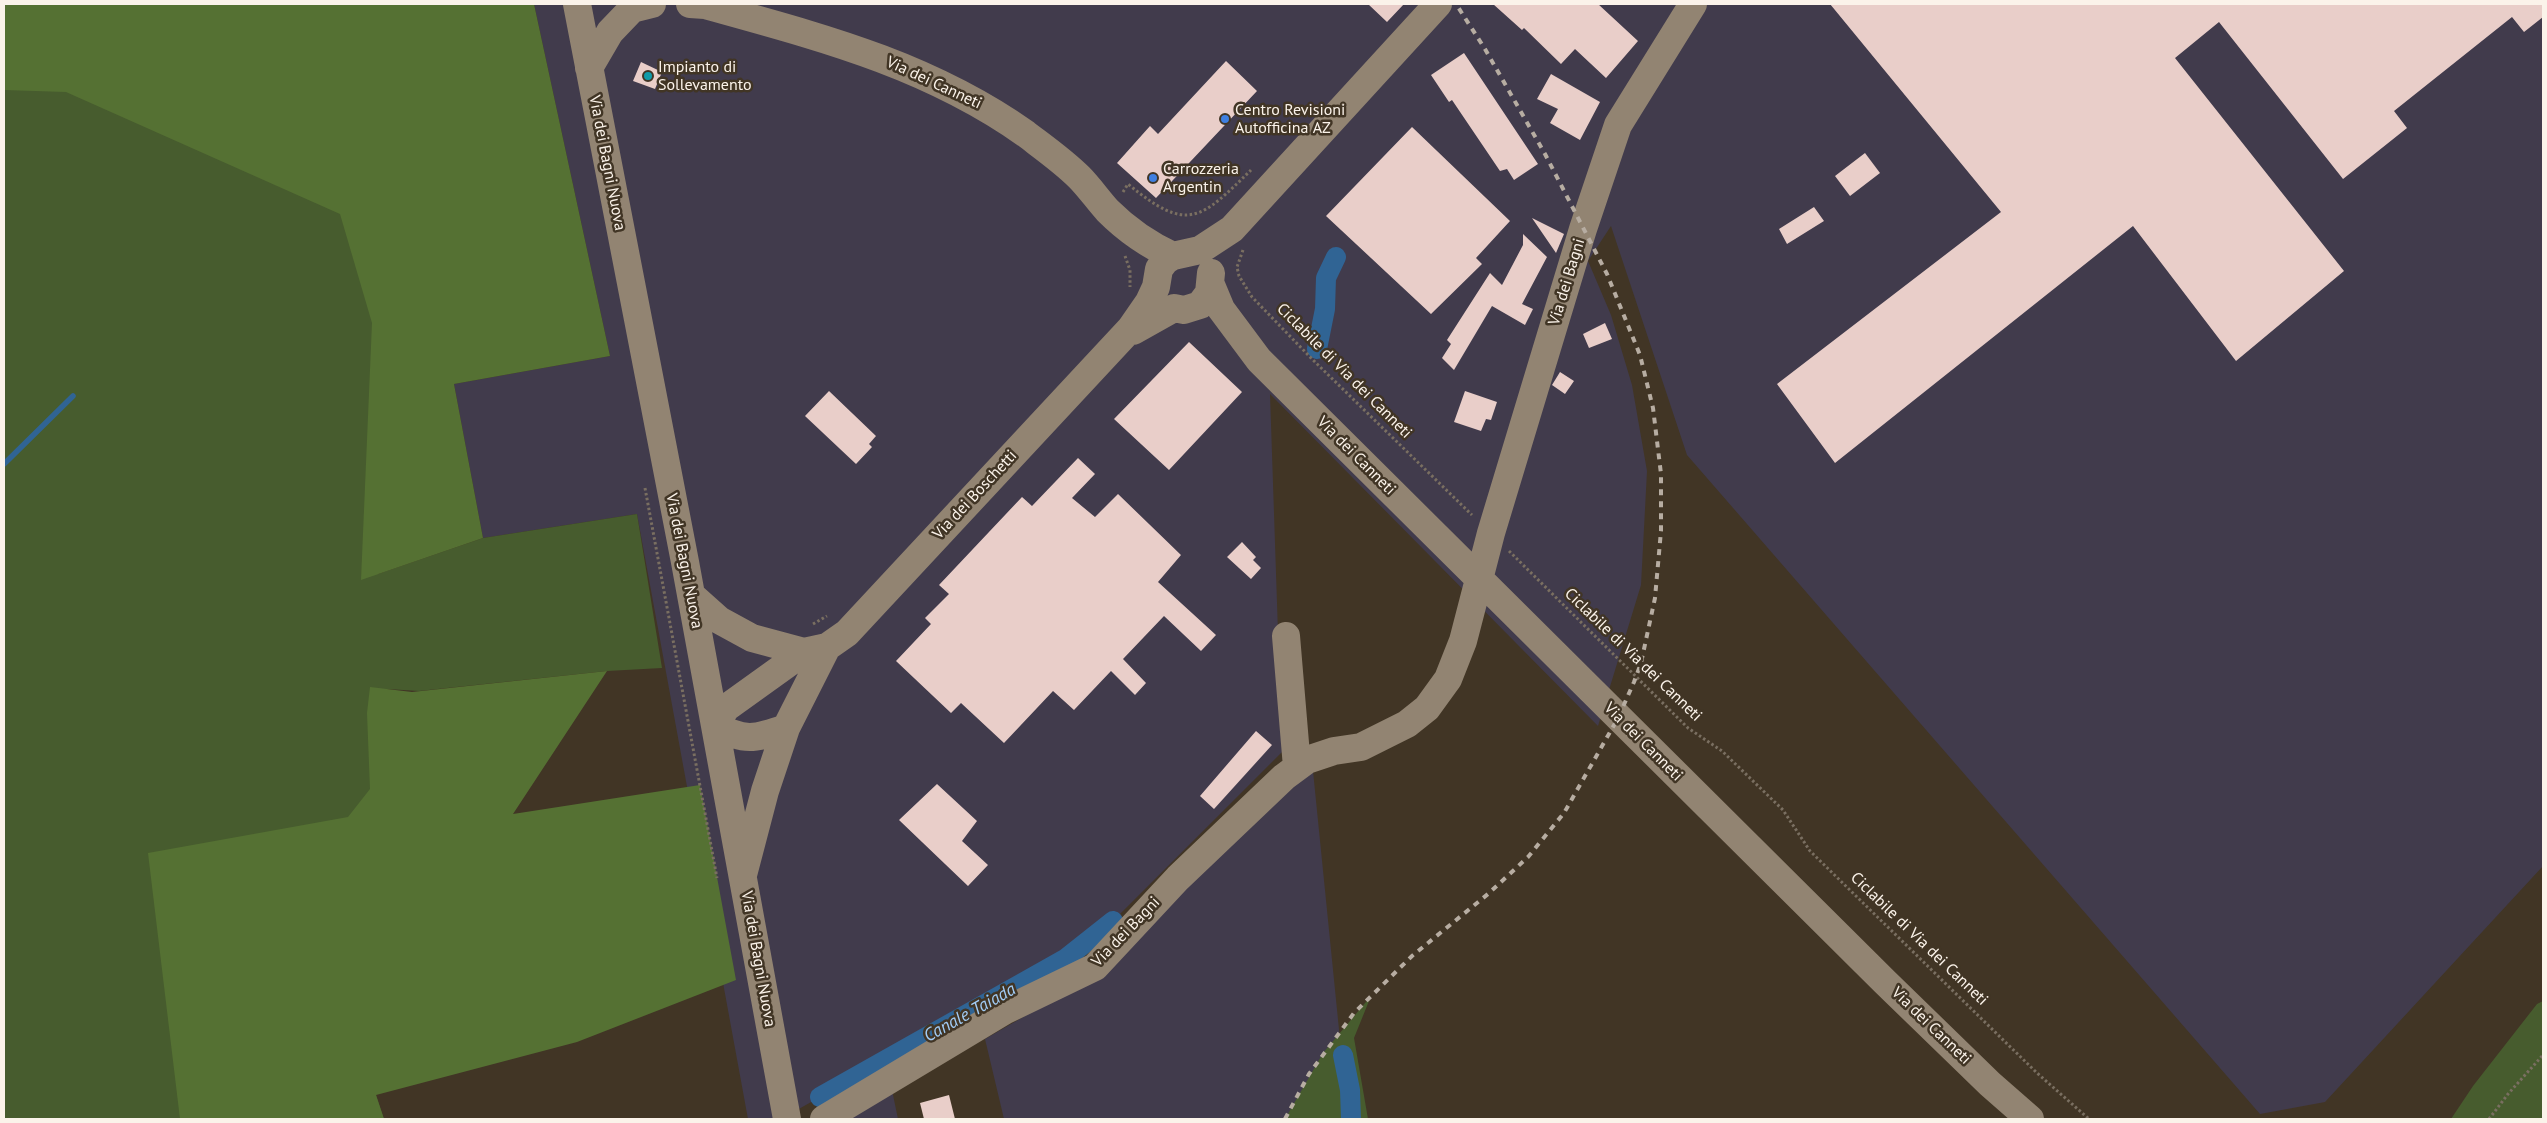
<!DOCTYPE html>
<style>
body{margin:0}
#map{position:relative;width:2547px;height:1123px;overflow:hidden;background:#413525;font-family:"PT Sans",sans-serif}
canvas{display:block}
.frame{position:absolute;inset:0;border:5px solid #fbf3ea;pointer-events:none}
</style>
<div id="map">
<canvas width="2547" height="1123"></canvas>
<div class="frame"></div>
</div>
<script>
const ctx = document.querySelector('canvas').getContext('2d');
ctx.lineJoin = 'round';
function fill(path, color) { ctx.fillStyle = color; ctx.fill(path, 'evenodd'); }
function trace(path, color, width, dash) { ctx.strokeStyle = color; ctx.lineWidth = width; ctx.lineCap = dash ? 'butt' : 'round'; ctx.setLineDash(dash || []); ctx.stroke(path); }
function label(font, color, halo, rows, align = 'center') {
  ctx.font = font + ' "PT Sans",sans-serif'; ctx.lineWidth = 5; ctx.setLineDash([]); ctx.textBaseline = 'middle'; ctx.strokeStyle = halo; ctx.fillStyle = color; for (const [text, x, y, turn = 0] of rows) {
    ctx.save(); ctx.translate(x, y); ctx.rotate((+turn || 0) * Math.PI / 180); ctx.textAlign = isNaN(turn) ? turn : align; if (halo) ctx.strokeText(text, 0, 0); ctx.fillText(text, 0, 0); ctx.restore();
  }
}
fill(new Path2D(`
 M534,4h2009v862l-218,236 -65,12 -573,-659 -76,-229 -23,35 23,54 21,70 15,86 -6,114 -43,141 -328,-332 12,358 -169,169 -48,38 -284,160h-33l-111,-605 -154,24 -29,-154 156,-28z
 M1312,761l36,358h-344l-19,-80 118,-68z
 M892,1090l6,29h-55z`), '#413b4c');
fill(new Path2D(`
 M4,4l375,85 -1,485 105,-36 154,-24 25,154 -55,3 -188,20 -32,-2 -11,406 8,24h-380z
 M1371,996l-17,42 14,81h-83l38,-66z
 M2543,1001v118h-92l22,-33 64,-82z`), '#475c2e');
fill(new Path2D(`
 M4,4h530l76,352 -156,28 29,154 -122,42 11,-257 -32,-109 -274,-122 -62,-2z
 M607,671l-94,143 187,-29 36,195 -159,62 -201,53 8,24h-204l-32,-266 200,-36 22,-28 -3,-76 3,-26 42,5z`), '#557133');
trace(new Path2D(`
 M4,464l69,-68`), '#306494', 5.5);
trace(new Path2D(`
 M1317,349l8,-40 1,-31 10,-21
 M1343,1055l7,35 1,29
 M820,1097l245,-138 48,-38`), '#306494', 20);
fill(new Path2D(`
 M1368,4h36l-17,18z
 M1493,4h105l40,37 -32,37 -31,-29 -14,15 -37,-36 -2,2z
 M1830,4h713v13l-19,15 -12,-15 -118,94 13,17 -64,51 -124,-157 -44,36 169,213 -108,90 -103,-135 -298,237 -58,-79 224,-172z
 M1464,53l74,111 -24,16 -7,-11 -7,2 -48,-71 -3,2 -18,-27z
 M1226,61l31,30 -101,107 -39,-35 33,-37 8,8z
 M641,62l21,10 -7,17 -22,-8z
 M1551,74l49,28 -20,38 -30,-17 8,-14 -21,-10z
 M1412,127l98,94 -34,37 6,6 -51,50 -105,-98z
 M1865,153l15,20 -30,23 -15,-20z
 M1814,207l10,14 -37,23 -8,-15z
 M1532,218l32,16 -8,19z
 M1523,234l24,23 -25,47 11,5 -8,16 -33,-19 -38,64 -12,-12 9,-14 -4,-4 43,-67 12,12 21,-40z
 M1605,323l7,16 -23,9 -6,-14z
 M1189,342l53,50 -73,78 -55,-51z
 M1560,372l14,9 -9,13 -13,-9z
 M829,391l47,45 -7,8 3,3 -16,17 -51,-48z
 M1465,391l32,11 -6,18 -5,-1 -5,12 -27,-9z
 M1078,458l17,16 -23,24 23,19 23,-23 63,61 -23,27 58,53 -15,16 -37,-35 -41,43 23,24 -11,12 -24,-24 -37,39 -21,-19 -49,52 -43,-40 -10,10 -55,-52 35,-37 -6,-6 24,-24 -10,-9 83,-88 10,9z
 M1242,542l14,15 -3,3 8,8 -10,11 -24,-22z
 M1256,731l16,14 -58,64 -14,-13z
 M937,784l40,37 -15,20 26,24 -20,21 -69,-66z
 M949,1095l6,24h-31l-4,-16z`), '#e9cec9');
trace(new Path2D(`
 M1123,192l5,-8c60,50 73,35 123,-14
 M1243,250l-6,17 2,9 13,21 61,63 159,155
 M1125,256l5,14v17
 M645,488l72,390
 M1509,551l179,177 34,23 61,59 27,41 227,222 52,46
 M813,624l14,-8
 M2489,1119l19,-25 35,-39`), '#7a6f61', 3, [2.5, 2.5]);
trace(new Path2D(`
 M577,4l108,558 102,557
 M690,4l15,1c115,32 222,59 321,129 17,13 37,27 53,43 10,10 19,23 29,34 19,19 41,34 65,45
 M589,68l21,-36 22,-23 20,-5
 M1211,285l10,24 38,51 626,622 105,102 40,35
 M1133,331l41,-23 10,2 16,-5 9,-12 2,-20
 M691,595l28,25 33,18 52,14
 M1286,636l11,131
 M715,725l11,-17 78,-56 23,-5
 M715,725c28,17 41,14 71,3
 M743,875l22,-84 21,-63 41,-81 20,-14 284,-305 18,-26 7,-15 3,-18 6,-8 8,-5 27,-6 32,-21 206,-225
 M824,1119l180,-108 91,-44 83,-89 106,-101 23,-17 27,-9 27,-4 46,-23 20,-16 21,-29 15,-38 28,-108 92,-304 35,-104 75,-121`), '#928472', 28);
trace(new Path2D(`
 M1285,1119l24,-45 45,-61 58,-57 76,-62 40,-37 36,-44 54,-95 16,-36 7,-19 14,-65 6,-67v-57l-8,-66 -13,-53 -33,-81 -62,-120 -60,-105 -29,-45`), '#b7ada2', 4, [6, 6]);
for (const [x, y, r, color] of [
 [648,76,5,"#0f9aa8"],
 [1225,119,5,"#3f7fe0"],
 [1153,178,5,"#3f7fe0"]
]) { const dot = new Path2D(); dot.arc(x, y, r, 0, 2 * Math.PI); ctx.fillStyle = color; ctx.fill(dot); trace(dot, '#413525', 2); }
label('16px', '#fbf3ea', '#413525', [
 ["Impianto di",658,67],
 ["Sollevamento",658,85],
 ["Centro Revisioni",1235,110],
 ["Autofficina AZ",1235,128],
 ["Carrozzeria",1163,169],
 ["Argentin",1163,187]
], 'left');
label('16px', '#fbf3ea', '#413525', [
 ["Via dei Canneti",934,83,25],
 ["Via dei Bagni Nuova",607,163,79],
 ["Via dei Bagni",1567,282,-73],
 ["Ciclabile di Via dei Canneti",1344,371,45],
 ["Via dei Canneti",1356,456,45],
 ["Via dei Boschetti",975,495,-47],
 ["Via dei Bagni Nuova",684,561,79],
 ["Ciclabile di Via dei Canneti",1633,655,44],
 ["Via dei Canneti",1643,742,45],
 ["Via dei Bagni",1126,932,-46],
 ["Ciclabile di Via dei Canneti",1919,939,44],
 ["Via dei Bagni Nuova",758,959,80],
 ["Via dei Canneti",1931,1026,44]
]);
label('italic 18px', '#a1ccf6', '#413525', [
 ["Canale Taiada",970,1013,-29]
]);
</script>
